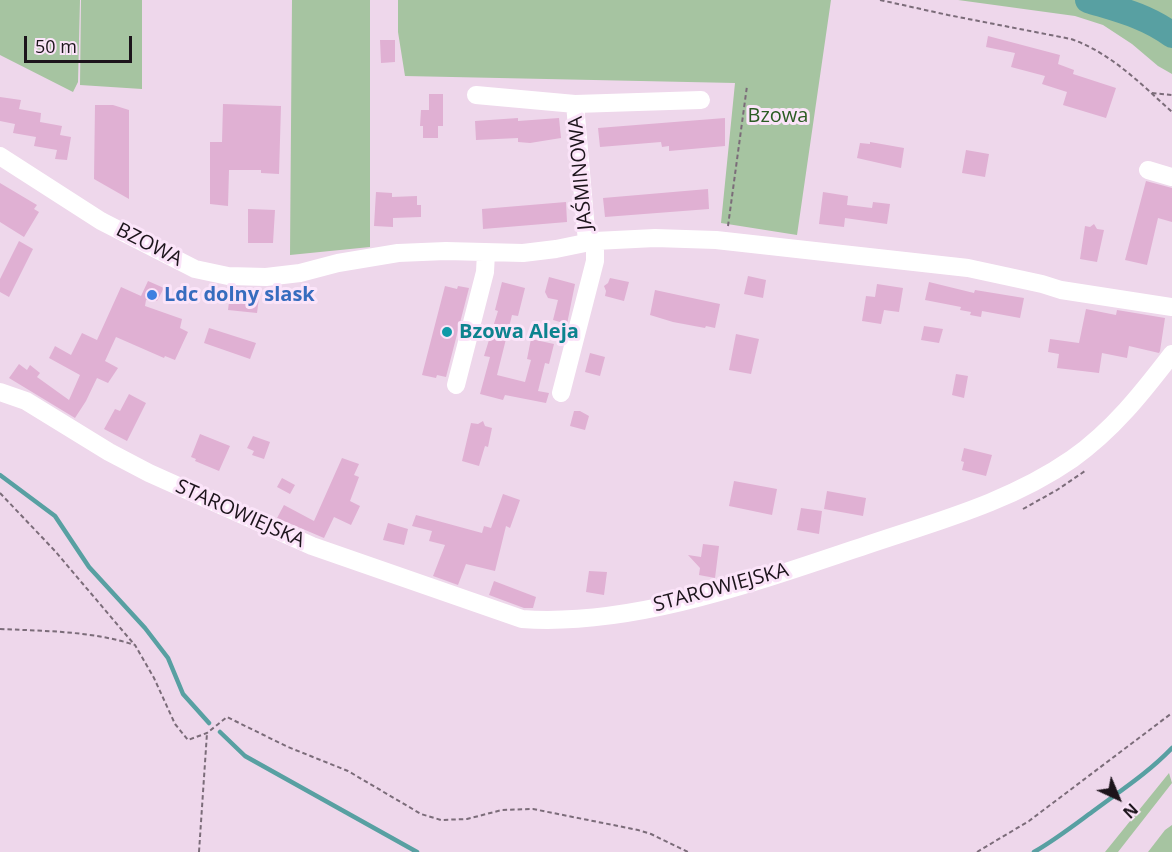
<!DOCTYPE html>
<meta charset="utf-8">
<style>
body{margin:0}
#map{position:relative;width:1172px;height:852px;overflow:hidden;background:#eed7eb;font-family:"Open Sans",sans-serif}
canvas{display:block}
.north{position:absolute;left:1088px;top:768px;width:60px;height:60px;-webkit-text-stroke:4px #fbe4f9;paint-order:stroke;rotate:136deg;font-size:16px;font-weight:700;line-height:24px;text-align:center;color:#1c141b}
.north::after{content:'';display:block;margin:auto;width:21px;height:27px;background:#1c141b;clip-path:polygon(50% 0,100% 100%,50% 72%,0 100%)}
.scale{position:absolute;left:24px;top:36px;width:108px;height:27px;box-sizing:border-box;border:3px solid #1c141b;border-top:0;padding-left:8px;font-size:18px;line-height:21px;white-space:nowrap;color:#1c141b;-webkit-text-stroke:4px #fbe4f9;paint-order:stroke}
</style>
<div id="map">
<canvas width="1172" height="852"></canvas>
<div class="north">N</div>
<div class="scale">50 m</div>
</div>
<script>
const ctx = document.querySelector('canvas').getContext('2d');
ctx.lineJoin = 'round';
function fill(path, color) { ctx.fillStyle = color; ctx.fill(path, 'evenodd'); }
function trace(path, color, width, dash) { ctx.strokeStyle = color; ctx.lineWidth = width; ctx.lineCap = dash ? 'butt' : 'round'; ctx.setLineDash(dash || []); ctx.stroke(path); }
function label(font, color, halo, rows, align = 'center') {
  ctx.font = font + ' "Open Sans",sans-serif'; ctx.lineWidth = 6; ctx.setLineDash([]); ctx.textBaseline = 'middle'; ctx.strokeStyle = halo; ctx.fillStyle = color; for (const [text, x, y, turn = 0] of rows) {
    ctx.save(); ctx.translate(x, y); ctx.rotate((+turn || 0) * Math.PI / 180); ctx.textAlign = isNaN(turn) ? turn : align; if (halo) ctx.strokeText(text, 0, 0); ctx.fillText(text, 0, 0); ctx.restore();
  }
}
fill(new Path2D(`
 M0,0h80l-2,82 -5,10 -73,-37z
 M81,0h61v89l-62,-4z
 M292,0h78v247l-80,8z
 M398,0h433l-34,235 -76,-12 14,-140 -330,-7 -7,-44z
 M958,0h214v74l-14,-8 -26,-22 -29,-19 -28,-9z
 M1169,773l3,10 -54,69h-13z
 M1172,825v27h-24l17,-22z`), '#a6c4a1');
trace(new Path2D(`
 M0,475l55,41 34,51 56,61 23,30 15,36 26,29
 M220,732l25,24 172,96
 M1034,852c21,-12 39,-26 58,-40 28,-21 56,-39 80,-64`), '#58a0a2', 4.5);
trace(new Path2D(`
 M1088,0c29,9 59,16 84,35`), '#58a0a2', 26);
fill(new Path2D(`
 M988,36l72,19 -2,9 16,6 -1,4 43,14 -10,30 -43,-13 4,-13 -25,-8 3,-8 -34,-9 4,-14 -29,-6z
 M380,40h15v22l-14,1z
 M429,94h14v32h-5v12h-15v-12h-3l1,-16h8z
 M0,97l21,3 -2,9 22,4 -1,9 22,4 -2,9 11,2 -4,23 -12,-1 2,-9 -23,-4 2,-9 -23,-4 2,-9 -15,-3z
 M223,104l58,2 -2,68 -18,-1v-3h-32l-1,36 -18,-2v-62h12z
 M95,105h18l16,5v89l-35,-20z
 M518,118v3l41,-3 2,20 -31,5 -12,-1v-4l-42,2 -1,-19z
 M725,118v28l-56,5v-5l-7,1 -1,-5 -61,5 -2,-19z
 M870,142l34,6 -3,20 -44,-10 3,-15 10,1z
 M966,150l23,4 -4,23 -23,-4z
 M1146,181l26,7v34l-14,-4 -11,47 -22,-5z
 M0,183l37,22 -3,4 5,3 -15,25 -24,-15z
 M708,189l1,20 -104,8 -2,-19z
 M376,192l16,1v4l25,-1v9h4v12l-28,1v9l-19,-1z
 M823,192l25,4 -1,9 25,3 1,-6 17,2 -3,20 -42,-6 -1,9 -25,-3z
 M566,202l1,20 -84,7 -1,-20z
 M248,209l27,1 -2,33h-25z
 M1094,224l3,5 7,1 -7,32 -17,-3 5,-33 5,1z
 M19,241l14,8 -24,48 -9,-5v-13z
 M748,276l18,4 -3,18 -19,-4z
 M549,277l26,7 -8,40 -14,-4 5,-20 -10,-2 -3,-6z
 M610,278l19,4 -5,19 -19,-5 1,-5 -2,-5 4,-3z
 M148,281l16,7 -7,13 -11,-1 -1,6 37,13 -2,9 8,4 -13,28 -10,-4 -1,2 -48,-21 -11,24 13,7 -10,15 -11,-5 -11,23 -11,17 -66,-40 10,-14 8,6 3,-5 10,8 -3,4 32,23 11,-25 -31,-17 6,-12 16,9 11,-22 15,7 24,-53 20,9z
 M502,282l23,6 -7,28 -6,-1 -15,60 28,7 6,-22 -4,-1 4,-20 23,5 -5,20 -4,-1 -7,28 11,2 -3,10 -41,-8 -2,5 -23,-6 10,-37 -6,-1 14,-45 -3,-1z
 M929,282l45,11 1,-3 49,8 -4,20 -38,-7 -1,6 -11,-2 1,-3 -11,-2 1,-3 -36,-7z
 M877,284l26,4 -4,24 -15,-2 -3,14 -19,-3 4,-25 9,1z
 M445,286l12,3 1,-3 11,2 -23,89 -9,-2 -1,3 -14,-3z
 M655,290l65,14 -5,24 -9,-2 -1,2 -32,-6 -23,-7z
 M230,294l29,4 -2,15 -29,-3z
 M1086,309l30,6 1,-5 48,8 -5,33 -1,2 -30,-7 -2,12 -25,-5 -3,20 -42,-5 2,-14 -11,-2 2,-13 29,4z
 M924,326l19,3 -4,14 -18,-3z
 M209,328l47,15 -6,16 -46,-16z
 M736,334l23,5 -8,35 -22,-4z
 M590,353l15,4 -5,19 -15,-4z
 M956,374l12,2 -4,22 -12,-3z
 M129,394l17,9 -19,38 -23,-12 11,-20 5,2z
 M574,411h6l9,5 -4,14 -15,-4z
 M483,421l2,5 7,2 -4,19 -3,-1 -6,20 -17,-5 9,-38 7,1z
 M200,434l30,12 -11,25 -24,-10 1,-2 -5,-2z
 M253,436l17,6 -6,17 -12,-4 2,-4 -7,-3z
 M964,448l28,7 -6,21 -24,-6 2,-8 -3,-1z
 M342,458l17,6 -5,11 5,2 -9,24 10,5 -9,19 -17,-8 -10,21 -47,-20 7,-13 30,16z
 M282,478l13,7 -5,9 -13,-7z
 M734,481l43,8 -5,26 -43,-9z
 M827,491l39,7 -3,18 -39,-7z
 M503,494l17,6 -10,28 -4,-2 -11,45 -29,-7 -8,21 -25,-9 12,-31 -16,-4 3,-10 -20,-5 4,-11 66,18 2,-7 7,2z
 M801,508l21,3 -3,23 -22,-4z
 M388,523l20,6 -4,16 -21,-5z
 M703,544l16,2 -4,32 -16,-3 1,-7 -12,-13 13,2z
 M589,571l18,1 -3,23 -18,-3z
 M494,581l42,16 -3,11h-9l-35,-13z`), '#e0b0d3');
trace(new Path2D(`
 M880,0l68,15 123,24c40,14 70,45 101,73
 M1152,93l20,2
 M728,226l19,-140
 M0,493l55,58 78,92
 M1023,509l34,-19 28,-19
 M0,629c45,2 92,2 135,16l19,33 21,46 13,16 19,-7 20,-16 61,30 60,24 73,43 20,6 26,-1 35,-9 31,-1 105,21 13,4 37,18
 M199,852l8,-119
 M977,852l52,-31 143,-108`), '#7b6c79', 2, [4.5, 3]);
trace(new Path2D(`
 M476,95l99,9 126,-4
 M575,104l12,138
 M0,156l101,65 94,48 33,7 38,1 34,-4 38,-10 60,-10 48,-2 77,2 33,-4 39,-8 60,-3 61,2 252,28 74,16 19,6 111,17
 M1148,170l24,7
 M456,385l29,-113 1,-19
 M0,392l26,9 83,51 40,21 163,73 210,73c113,8 239,-39 345,-74 71,-24 143,-43 205,-86 41,-29 70,-66 100,-105
 M561,393l34,-132v-20`), '#fff', 18);
for (const [x, y, r, color] of [
 [152,295,6,"#3f7fe0"],
 [447,332,6,"#0f9aa8"]
]) { const dot = new Path2D(); dot.arc(x, y, r, 0, 2 * Math.PI); ctx.fillStyle = color; ctx.fill(dot); trace(dot, '#fbe4f9', 2); }
label('20px', '#2b5c23', '#fbe4f9', [
 ["Bzowa",778,116]
]);
label('20px', '#1c141b', '#fbe4f9', [
 ["JAŚMINOWA",581,173,-95],
 ["BZOWA",149,245,27],
 ["STAROWIEJSKA",240,514,24],
 ["STAROWIEJSKA",721,588,-15]
]);
label('bold 20px', '#366cbe', '#fbe4f9', [
 ["Ldc dolny slask",164,295]
], 'left');
label('bold 20px', '#0d838f', '#fbe4f9', [
 ["Bzowa Aleja",459,332]
], 'left');
</script>
